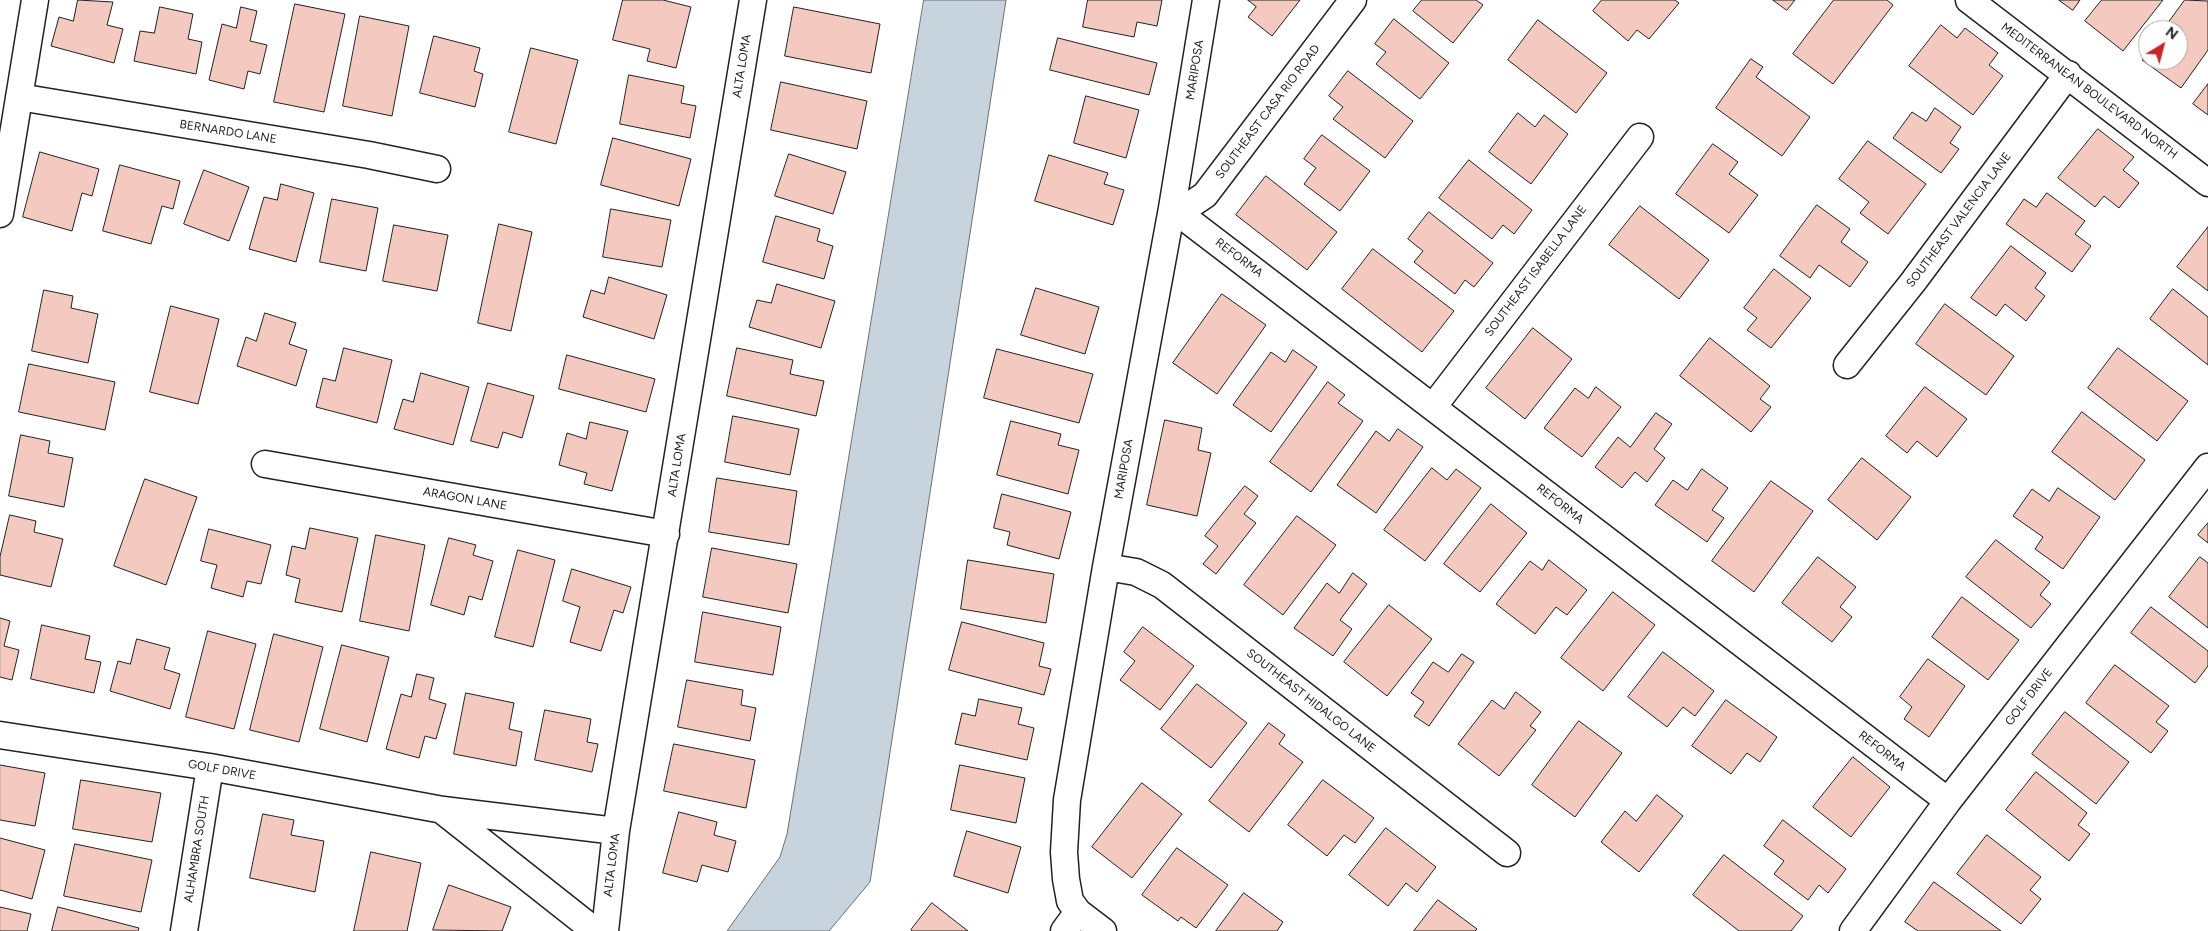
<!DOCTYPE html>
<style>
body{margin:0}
#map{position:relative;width:2208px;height:931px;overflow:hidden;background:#fff;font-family:Figtree,sans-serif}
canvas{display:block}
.north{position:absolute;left:2138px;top:20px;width:50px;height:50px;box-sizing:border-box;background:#fff;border:1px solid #a7a7a7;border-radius:50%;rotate:37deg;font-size:14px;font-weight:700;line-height:20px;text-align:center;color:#222}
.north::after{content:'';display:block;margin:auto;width:18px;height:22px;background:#c62828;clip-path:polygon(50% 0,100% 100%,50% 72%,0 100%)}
</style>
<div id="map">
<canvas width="2208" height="931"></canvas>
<div class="north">N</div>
</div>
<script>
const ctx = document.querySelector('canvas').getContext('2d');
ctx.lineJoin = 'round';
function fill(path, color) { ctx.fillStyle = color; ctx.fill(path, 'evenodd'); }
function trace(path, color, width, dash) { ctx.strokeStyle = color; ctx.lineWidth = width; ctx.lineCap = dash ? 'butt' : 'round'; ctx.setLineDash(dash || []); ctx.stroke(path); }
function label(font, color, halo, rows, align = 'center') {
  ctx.font = font + ' Figtree,sans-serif'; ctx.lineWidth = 4; ctx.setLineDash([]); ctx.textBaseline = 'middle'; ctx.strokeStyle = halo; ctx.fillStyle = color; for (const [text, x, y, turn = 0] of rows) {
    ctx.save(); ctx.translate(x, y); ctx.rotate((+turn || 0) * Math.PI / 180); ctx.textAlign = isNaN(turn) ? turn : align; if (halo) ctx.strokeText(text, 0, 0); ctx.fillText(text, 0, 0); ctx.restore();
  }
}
const water = new Path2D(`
 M924,0h82l-136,882 -41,49h-102l53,-74 7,-23z`);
fill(water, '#c7d3dd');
trace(water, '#6f6f6f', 1);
const building = new Path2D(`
 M78,0l35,2 -6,23 16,4 -9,34 -63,-17 8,-29 14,4z
 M623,0h40l28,7 -15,61 -29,-7 3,-12 -37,-9z
 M1088,0h74l-5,26 -20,-4 -3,15 -51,-10z
 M1248,0h52l-28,36 -24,-19 8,-10z
 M1422,0h54l7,5 -30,38 -40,-32z
 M1602,0h73l4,3 -30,36 -12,-9 -9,11 -35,-30z
 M1773,0h22l-8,10z
 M1834,0h53l6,5 -60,79 -40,-30z
 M2059,0h21l-7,10z
 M2102,0h61l-40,51 -38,-30z
 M2185,0l23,1v49l-27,38 -39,-28 6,-9v9h30v-30h-15z
 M295,4l50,10 -21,98 -50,-10z
 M160,7l33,7 -5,25 14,3 -6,32 -62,-13 6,-30 14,2z
 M241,7l16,4 -7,30 17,4 -7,29 -12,-3 -4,18 -35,-9 13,-56 14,4z
 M794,7l86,17 -9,49 -86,-17z
 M360,16l49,10 -17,90 -49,-10z
 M1394,19l55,44 -29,36 -44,-35 10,-12 -11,-8z
 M1538,20l69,53 -31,40 -68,-53z
 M1941,25l16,13 8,-10 33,25 -9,12 14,11 -30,39 -64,-49z
 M434,36l46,12 -6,23 9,3 -8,33 -55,-14z
 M1058,38l99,25 -8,32 -99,-25z
 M531,48l47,12 -22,84 -47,-12z
 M1751,59l12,8 -7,10 54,40 -28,39 -66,-48z
 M1348,71l65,50 -28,37 -52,-39 10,-12 -14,-11z
 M629,75l55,11 -3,17 15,3 -6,32 -70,-14z
 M781,82l86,19 -10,48 -86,-19z
 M2208,84v31l-15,-11z
 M1086,96l53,14 -13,48 -52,-15z
 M1935,108l26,19 -11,16 9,6 -18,24 -48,-35 19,-26 14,9z
 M1518,113l17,14 9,-12 24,19 -37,50 -42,-32z
 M2098,129l36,28 -11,13 16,13 -20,25 -15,-12 -9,11 -37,-29z
 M1322,135l48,36 -30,40 -36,-27 12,-16 -12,-9z
 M613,138l78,21 -12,47 -78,-21z
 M1868,141l58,43 -38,50 -28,-21 9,-11 -30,-23z
 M1713,144l25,18 -9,12 29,21 -29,38 -53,-39z
 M40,152l59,17 -7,27 -10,-3 -10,38 -49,-14z
 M789,154l57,18 -13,42 -58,-18z
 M1049,155l59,18 -4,11 20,6 -11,35 -78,-24z
 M1469,160l63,50 -18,24 -11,-9 -11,14 -53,-41z
 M120,165l60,16 -7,28 -11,-3 -11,38 -48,-13z
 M204,170l45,17 -20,54 -45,-17z
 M1266,176l71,56 -30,38 -71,-55z
 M281,184l33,9 -18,69 -47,-13 15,-52 13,3z
 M2047,193l38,28 -10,13 16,12 -19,26 -66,-48 18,-25 12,8z
 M332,199l46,9 -12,63 -46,-9z
 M1817,205l33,24 -9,13 27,20 -18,25 -31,-22 -9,13 -30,-22z
 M1640,206l69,54 -30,39 -70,-54z
 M611,209l60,11 -9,47 -59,-10z
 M1429,212l64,51 -19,24 -9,-7 -10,14 -41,-32 9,-11 -15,-12z
 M776,216l44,13 -3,12 16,5 -9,33 -61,-17z
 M499,224l33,8 -21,99 -33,-8z
 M394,225l54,10 -11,56 -54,-10z
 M2208,227v64l-31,-24z
 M2011,246l35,27 -11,15 10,8 -19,25 -21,-17 -9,12 -25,-18z
 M1373,249l81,62 -32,41 -80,-63z
 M1774,269l37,29 -40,50 -24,-18 10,-12 -13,-10z
 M609,277l58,18 -13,44 -71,-22 8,-27 13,4z
 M777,284l58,17 -14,47 -72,-21 8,-27 14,3z
 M1036,288l63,19 -14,47 -64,-19z
 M2173,289l35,28v48l-58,-46z
 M44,290l29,6 -2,12 27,6 -10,49 -56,-12z
 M1222,294l44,31 -49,69 -44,-31z
 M1945,304l69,52 -28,39 -70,-51z
 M171,306l48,13 -21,85 -48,-12z
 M265,313l31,10 -7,21 18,6 -11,36 -59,-20 9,-29 10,4z
 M1533,328l39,31 -47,60 -39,-31z
 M1710,338l60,48 -10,13 11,8 -20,25 -71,-56z
 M344,348l48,12 -15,63 -61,-16 7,-29 12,3z
 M737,348l56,12 -3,14 34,7 -8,35 -89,-20z
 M2118,348l70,53 -31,40 -69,-53z
 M997,349l96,25 -14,49 -95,-25z
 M1293,350l24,17 -46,65 -38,-27 38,-53 14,10z
 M567,355l88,24 -9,33 -87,-23z
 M29,364l86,18 -10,48 -86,-18z
 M421,373l48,14 -16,58 -59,-16 9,-30 10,3z
 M1328,382l17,13 -7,8 25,18 -52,71 -41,-30z
 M488,383l46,13 -12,42 -19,-6 -5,16 -27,-7z
 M1596,387l25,20 -39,50 -38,-29 31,-40 13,10z
 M1925,387l42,32 -30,38 -20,-16 -10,12 -21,-17z
 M2082,412l63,48 -30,40 -63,-48z
 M1656,413l16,11 -18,25 11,9 -18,24 -12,-10 -13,16 -27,-21 23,-30 12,10z
 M733,416l66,13 -9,46 -65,-13z
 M1165,420l37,8 -4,22 13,3 -14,63 -50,-11z
 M1011,421l50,13 -3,11 21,5 -11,44 -71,-19z
 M590,422l38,9 -16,60 -28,-7 3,-11 -28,-8 8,-32 19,6z
 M1398,429l25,18 -47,66 -39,-28 39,-54 13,10z
 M21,435l29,6 -2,12 25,5 -9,49 -55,-11z
 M1862,458l49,39 -34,43 -49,-40z
 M1432,468l15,12 9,-11 25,19 -56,73 -41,-31z
 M1702,469l26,19 -16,22 12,8 -17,24 -52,-37 18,-25 14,10z
 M717,478l80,13 -8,54 -80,-13z
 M145,479l52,18 -31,88 -52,-19z
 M1771,481l42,30 -59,81 -42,-31z
 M1245,486l13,10 -14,18 12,9 -40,51 -13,-10 15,-18 -13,-10z
 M2058,488l42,29 -37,52 -28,-20 8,-12 -30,-21 19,-27 17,12z
 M1002,494l69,18 -12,47 -52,-14 3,-13 -16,-4z
 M1491,504l36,29 -47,59 -36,-28z
 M10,515l26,6 -2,11 29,7 -12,48 -51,-12v-18z
 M1297,516l39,29 -53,70 -39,-30z
 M2208,523v20l-10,-8z
 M310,528l48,10 -16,74 -47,-10 5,-23 -14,-4 6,-29 13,3z
 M209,529l62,16 -10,39 -14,-3 -4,16 -32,-9 6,-23 -16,-4z
 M376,535l49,10 -16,86 -49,-10z
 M449,538l27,7 -3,10 20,6 -11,39 -13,-4 -5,19 -33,-10z
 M1996,540l54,42 -10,13 11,9 -20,24 -65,-51z
 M712,548l85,16 -9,49 -85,-16z
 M518,550l37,10 -22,87 -38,-10z
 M1818,557l38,30 -16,20 12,10 -20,25 -50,-39z
 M2200,557l8,6v65l-39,-31z
 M968,560l86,14 -8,49 -85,-14z
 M1549,560l38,30 -20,25 -11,-8 -21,27 -39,-30 34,-43 12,9z
 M572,569l59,18 -8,26 -9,-3 -13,41 -31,-9 10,-35 -17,-6z
 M1353,573l14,11 -27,36 12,9 -19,27 -39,-28 33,-45 12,10z
 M1613,592l42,33 -52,66 -42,-33z
 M1962,597l57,43 -31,40 -56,-43z
 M1389,605l43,34 -45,57 -43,-34z
 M2151,607l57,44v15l-13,17 -64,-50z
 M703,612l78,15 -8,48 -78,-13z
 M0,618l10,3 -6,25 15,4 -7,30 -12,-3z
 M962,622l82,21 -5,23 12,3 -7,26 -95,-25z
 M42,625l48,11 -5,23 16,3 -7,31 -63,-14z
 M1143,627l51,39 -34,44 -40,-30 15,-19 -11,-9z
 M208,631l48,13 -22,85 -48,-12z
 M274,634l49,13 -24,95 -49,-12z
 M137,639l33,9 -6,21 16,5 -10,35 -60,-18 8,-30 12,3z
 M342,645l47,12 -22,85 -47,-13z
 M1663,652l51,39 -19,25 -12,-9 -16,20 -39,-30z
 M1462,654l12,8 -45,64 -15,-10 10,-14 -13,-9 22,-31 15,10z
 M1928,659l37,27 -36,51 -25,-18 8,-12 -12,-10z
 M2115,665l54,41 -13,16 12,9 -17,22 -65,-50z
 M417,674l17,4 -5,21 17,5 -10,35 -11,-3 -6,22 -33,-9 15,-55 10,3z
 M687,680l56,10 -2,15 15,3 -6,33 -72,-14z
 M1197,684l50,39 -36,45 -50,-39z
 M1516,692l25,20 -11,14 6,4 -37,46 -41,-32 34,-44 12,9z
 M466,693l48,10 -5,26 13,3 -6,34 -62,-12z
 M979,699l43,9 -4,16 16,4 -7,32 -72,-16 7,-31 13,3z
 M1726,700l51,37 -17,25 -13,-9 -16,21 -39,-28z
 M545,710l46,9 -4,23 11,2 -6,28 -57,-12z
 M2065,712l64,50 -33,42 -64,-50z
 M1579,721l43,32 -47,64 -43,-32z
 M1269,723l16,12 -6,9 24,18 -54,70 -40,-31z
 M674,744l81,16 -9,48 -82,-17z
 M1853,757l37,30 -39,50 -38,-30z
 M0,765l45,8 -10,53 -35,-6z
 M960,765l65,13 -9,45 -65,-13z
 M2036,772l51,41 -9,12 12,9 -21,27 -63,-51z
 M81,780l80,13 -9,49 -79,-13z
 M1323,780l51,38 -19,25 -11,-8 -17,21 -39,-31z
 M1142,783l40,31 -50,64 -40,-31z
 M1657,795l26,21 -44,56 -38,-30 24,-31 11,10z
 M679,812l38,10 -3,13 22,6 -8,31 -26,-7 -5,17 -34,-9z
 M263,814l31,6 -3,15 33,6 -9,51 -65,-14z
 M1783,820l63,49 -18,24 -9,-8 -11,15 -34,-26 10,-13 -20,-15z
 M1386,828l50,39 -19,25 -11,-9 -18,23 -39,-31z
 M967,831l54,16 -13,46 -54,-17z
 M1987,835l54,42 -11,13 11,9 -20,25 -64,-50z
 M0,838l45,12 -13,49 -32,-9z
 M75,844l77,16 -11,52 -77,-16z
 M1177,848l51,37 -32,43 -15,-11 -3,4 -36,-26z
 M371,852l50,11 -14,68h-53z
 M1724,855l79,61 -12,15h-52l-46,-36z
 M1934,882l67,49h-83l-13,-9z
 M449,885l62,22 -9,24 -69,-1z
 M1244,893l39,29 -6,9h-61z
 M1438,900l39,29 -2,2h-61z
 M932,903l36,28h-56l-1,-1z
 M0,907l31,7 -4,17h-27z
 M58,907l81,21 -1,3h-86z`);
fill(building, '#f3c9c0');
trace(building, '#222', 1);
const street = new Path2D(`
 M1969,0l239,183
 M19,97l350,58 68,14
 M1172,208l776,593
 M1172,208l21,-5 12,-8 148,-195
 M0,214l35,-214
 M1847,365l66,-83 155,-208
 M1433,407l207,-270
 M265,464l401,70
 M1106,567l30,5 26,13 345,268
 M0,735l210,32 233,43 173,21
 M443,811l152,120
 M1078,912l25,19
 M184,931l26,-164
 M605,931l11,-100 137,-831
 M1064,931l14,-19 -8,-11 -4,-22 -2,-27 3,-52 39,-233 66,-359 34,-208
 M1853,931l95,-130 260,-334`);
trace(street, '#222', 29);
trace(street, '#fff', 26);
label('12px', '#222', '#fff', [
 ["ALTA LOMA",742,66,-81],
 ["MARIPOSA",1195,70,-81],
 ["MEDITERRANEAN BOULEVARD NORTH",2089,91,37],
 ["SOUTHEAST CASA RIO ROAD",1268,112,-53],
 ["BERNARDO LANE",228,132,9],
 ["SOUTHEAST VALENCIA LANE",1959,220,-53],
 ["REFORMA",1239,258,37],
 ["SOUTHEAST ISABELLA LANE",1536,271,-53],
 ["ALTA LOMA",677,465,-81],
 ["MARIPOSA",1124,469,-80],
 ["ARAGON LANE",465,499,10],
 ["REFORMA",1560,504,38],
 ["GOLF DRIVE",2029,697,-52],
 ["SOUTHEAST HIDALGO LANE",1311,701,38],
 ["REFORMA",1882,751,38],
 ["GOLF DRIVE",222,770,10],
 ["ALHAMBRA SOUTH",197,849,-81],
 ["ALTA LOMA",612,865,-83]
]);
</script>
